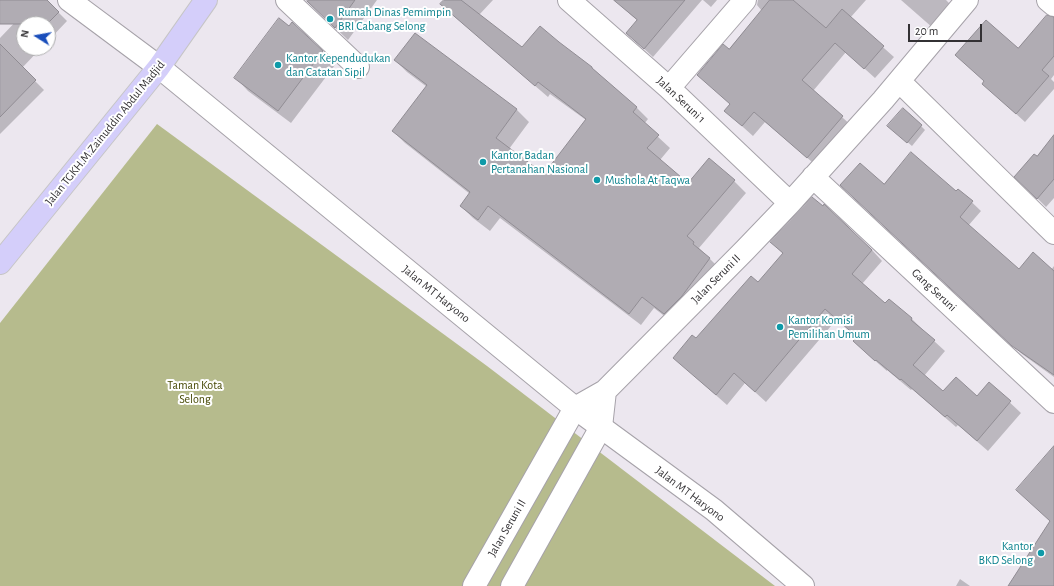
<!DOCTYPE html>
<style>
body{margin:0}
#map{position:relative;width:1054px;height:586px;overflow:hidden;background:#ece7ef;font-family:"Alegreya Sans",sans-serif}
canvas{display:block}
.north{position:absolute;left:16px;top:16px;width:40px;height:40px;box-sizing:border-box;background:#fff;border:1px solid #adadae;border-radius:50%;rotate:281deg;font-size:11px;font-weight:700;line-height:16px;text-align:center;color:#333134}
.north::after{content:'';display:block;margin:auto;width:14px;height:18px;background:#1a4ebb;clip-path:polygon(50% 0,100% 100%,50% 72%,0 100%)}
.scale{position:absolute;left:908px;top:24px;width:74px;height:18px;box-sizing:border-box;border:2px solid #333134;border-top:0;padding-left:5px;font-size:12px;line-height:14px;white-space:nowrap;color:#333134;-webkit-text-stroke:3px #fff;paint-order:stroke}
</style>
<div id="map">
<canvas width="1054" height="586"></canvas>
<div class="north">N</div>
<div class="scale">20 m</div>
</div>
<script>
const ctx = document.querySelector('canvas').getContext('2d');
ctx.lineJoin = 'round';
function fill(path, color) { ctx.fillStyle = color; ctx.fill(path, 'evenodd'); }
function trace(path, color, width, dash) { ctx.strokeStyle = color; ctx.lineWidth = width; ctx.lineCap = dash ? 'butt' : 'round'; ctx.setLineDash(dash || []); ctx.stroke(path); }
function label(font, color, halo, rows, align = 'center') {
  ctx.font = font + ' "Alegreya Sans",sans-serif'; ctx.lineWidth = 4; ctx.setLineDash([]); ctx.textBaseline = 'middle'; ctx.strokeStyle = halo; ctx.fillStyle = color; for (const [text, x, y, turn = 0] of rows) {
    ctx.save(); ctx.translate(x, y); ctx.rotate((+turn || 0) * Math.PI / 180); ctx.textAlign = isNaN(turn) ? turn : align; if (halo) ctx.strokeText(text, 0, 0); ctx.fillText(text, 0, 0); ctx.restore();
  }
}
fill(new Path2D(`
 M157,124l330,242 288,220h-775v-263z`), '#b6bb8d');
fill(new Path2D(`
 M3,0h43l21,21 -19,20v-17h-24v24h17l-19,20 22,22 -44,44v-96l20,-21z
 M309,0h68l-29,40 -27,-26z
 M446,0h47l-14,15 43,33 36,-5 34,25 45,40 11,11 -4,5 26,24 -10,12 28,24 46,-3 12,12 -47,55 23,23 -46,54 -22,-17 -13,17 -141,-107 -10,13 -17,-13 -12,-12 9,-12 -65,-51 -12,-12 34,-44 -20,-15 -12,-12 20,-25 102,75 12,12 -20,27 35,26 42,-55 -36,-26 -2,3 -94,-81 -12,-12z
 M614,0h88l-49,57 -26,-24 11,-12z
 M703,0h14l-6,7z
 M758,0h108l-16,18 44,39 -19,21 -29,-26 -33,39 40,36 -35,40 -53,-45 -12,14 -28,-25 6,-7 -2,-54 33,-39 -5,-6z
 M901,0h45l6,6 -19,22z
 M1054,27v48l-3,4 3,3v7l-29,33 -42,-38 36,-35z
 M322,52l13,13 -44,58 -43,-32 -12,-13z
 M921,126l4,4 -13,16 -19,-16z
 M1054,137v61l-8,9 -30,-30 21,-20z
 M884,185l72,8 3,-3 22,21 -13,15 51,44h32l3,-4v111l-32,-23 -171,-160z
 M772,242l100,8 10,11 -20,23 24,21 4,-5 22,19 10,10v1l23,21 -21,25 19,17 35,4 11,-14 32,30 -33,38 -30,-26 -2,2 -44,-38 -1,1 -24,-20v1l-22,-19 -11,-11 3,-4 -20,-18 -71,83 -21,-19 -18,22 -53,-47 23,-18 61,-57 25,-29z
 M960,579l10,7h-14z`), '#0003');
const building = new Path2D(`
 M0,0h47l12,12 -12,12h-47z
 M308,0h47l-20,28 -28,-27z
 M444,0h17l61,47 18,-21 19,16 33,25v1l45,39 -4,5 26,23 -12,13 41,35 21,-25 26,22 -48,56 7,6 -1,2 17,14 -28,38 -18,18 -22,-17 -13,17 -141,-108 -10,14 -18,-14 10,-14 -78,-61 35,-46 -33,-25 21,-27 102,76 -21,29 48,36 42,-55 -48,-37 -3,4 -95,-82z
 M614,0h71l-41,49 -18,-16 11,-13z
 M770,0h23l33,28 16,-19 42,37 -20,23 -29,-26 -33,37 41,36 -36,42 -53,-46 -12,14 -18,-15 6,-7 -33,-29 26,-31 6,5z
 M1047,15l7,2v39l-12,14 7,6 -33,38 -34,-30 2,-3 -29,-26 31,-35 32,28z
 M279,18l10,8 3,-4 31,29 -45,60 -44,-33z
 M0,44l36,36 -36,37z
 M903,108l19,17 -15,18 -20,-17z
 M1054,135v44l-17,20 -23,-22 20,-23 3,2z
 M911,152l45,39 2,-2 15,12 -13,16 59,52 14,-17 21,19v104l-42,-29 -172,-161 20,-22 24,21z
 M812,197l11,9 1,-2 48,46 -20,24 33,29 4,-4 23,19 -1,2 24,20 -22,25 30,26 13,-14 21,19 12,-14 22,19 -34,40 -30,-26 -2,2 -44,-38 -1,1 -24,-20 -1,1 -22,-20 4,-4 -32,-28 -70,83 -21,-19 -18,22 -43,-37 19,-23 4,3 55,-62 7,6 25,-29 -13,-11z
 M1054,446v140h-46l42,-65 -34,-31z`);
fill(building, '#b0acb3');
trace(building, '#908c93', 1);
const street = new Path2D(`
 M287,0l71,67
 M569,0l100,88 121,115
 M1048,0l6,5
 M899,81l155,152
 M669,88l76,-88
 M813,177l241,225
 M474,586l101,-178 30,-17 140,-141 45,-47 93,-103 84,-100
 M512,586l89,-159 4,-36`);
const secondary = new Path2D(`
 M69,0l90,67 416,341 139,102 89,76`);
const primary = new Path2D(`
 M0,263l159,-196 47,-67`);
trace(street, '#a6a2a9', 24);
trace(secondary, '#a6a2a9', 24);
trace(primary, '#c6c5c6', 24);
trace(street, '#fff', 22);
trace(secondary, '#fff', 22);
trace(primary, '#d4cefa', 22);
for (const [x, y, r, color] of [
 [330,19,4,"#0f9aa8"],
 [278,65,4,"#0f9aa8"],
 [483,162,4,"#0f9aa8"],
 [597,180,4,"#0f9aa8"],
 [780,327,4,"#0f9aa8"],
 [1041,553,4,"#0f9aa8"]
]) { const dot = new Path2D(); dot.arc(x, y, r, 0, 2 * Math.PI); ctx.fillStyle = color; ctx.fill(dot); trace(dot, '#fff', 1.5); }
label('12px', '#0d838f', '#fff', [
 ["Rumah Dinas Pemimpin",338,12],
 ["BRI Cabang Selong",338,26],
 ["Kantor Kependudukan",286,58],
 ["dan Catatan Sipil",286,72],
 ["Kantor Badan",491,155],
 ["Pertanahan Nasional",491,169],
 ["Mushola At Taqwa",605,180],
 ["Kantor Komisi",788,320],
 ["Pemilihan Umum",788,334],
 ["Kantor",1033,546,"right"],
 ["BKD Selong",1033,560,"right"]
], 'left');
label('12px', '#333134', '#fff', [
 ["Jalan Seruni 1",681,100,43],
 ["Jalan TGKH.M.Zainuddin Abdul Madjid",105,133,-51],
 ["Jalan Seruni II",716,279,-45],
 ["Gang Seruni",934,290,43],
 ["Jalan MT Haryono",436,294,39],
 ["Jalan MT Haryono",690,494,37],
 ["Jalan Seruni II",507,528,-60]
]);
label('12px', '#474905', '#fff', [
 ["Taman Kota",195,385],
 ["Selong",195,399]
]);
</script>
